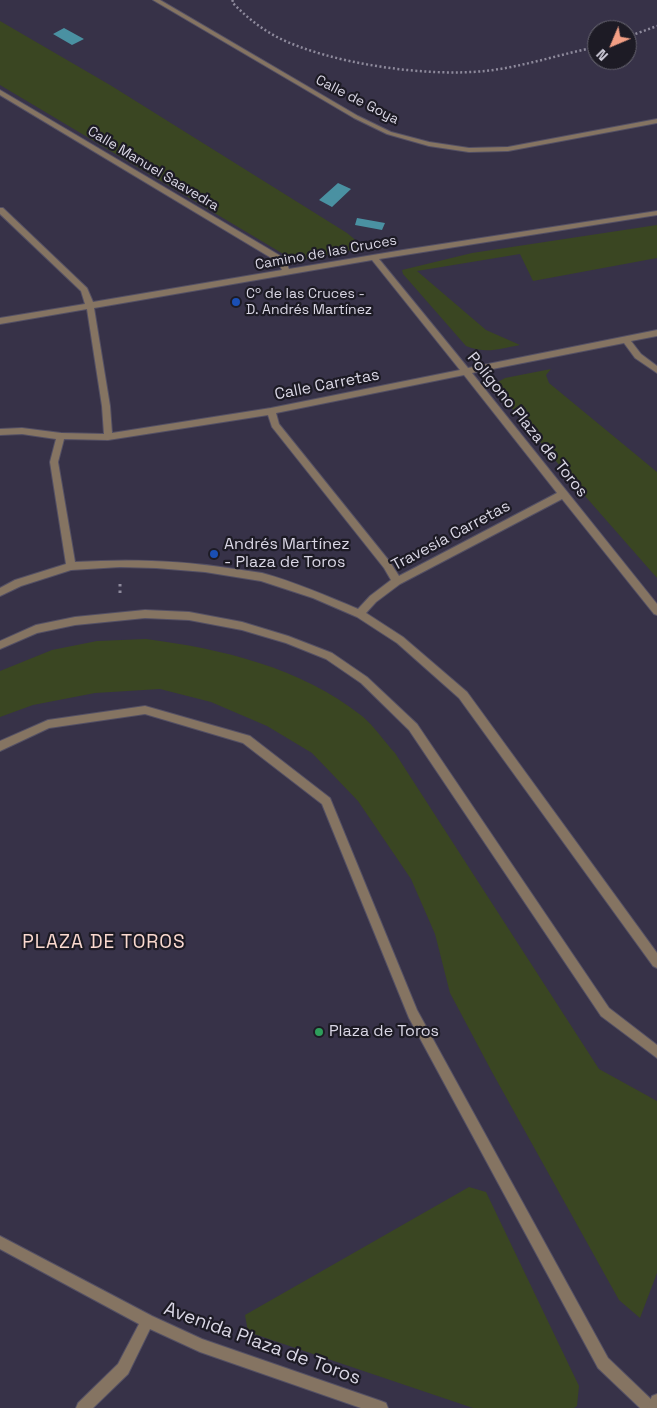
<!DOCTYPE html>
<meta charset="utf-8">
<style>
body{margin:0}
#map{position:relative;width:657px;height:1408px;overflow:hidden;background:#373248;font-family:"Space Grotesk",sans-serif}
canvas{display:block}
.north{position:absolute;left:587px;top:20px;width:50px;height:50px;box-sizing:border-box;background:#1d1b25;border:1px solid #686671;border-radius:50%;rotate:225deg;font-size:14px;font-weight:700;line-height:20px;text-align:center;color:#d9d6e4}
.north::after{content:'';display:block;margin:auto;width:18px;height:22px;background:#f39f85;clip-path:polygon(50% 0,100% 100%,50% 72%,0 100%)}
</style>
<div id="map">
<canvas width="657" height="1408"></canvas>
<div class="north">N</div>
</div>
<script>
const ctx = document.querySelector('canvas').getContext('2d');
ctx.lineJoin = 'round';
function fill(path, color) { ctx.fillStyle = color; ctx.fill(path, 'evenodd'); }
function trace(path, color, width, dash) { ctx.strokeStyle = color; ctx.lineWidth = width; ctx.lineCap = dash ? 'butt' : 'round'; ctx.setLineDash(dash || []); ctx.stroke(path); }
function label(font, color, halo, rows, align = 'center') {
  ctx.font = font + ' "Space Grotesk",sans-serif'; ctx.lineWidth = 4.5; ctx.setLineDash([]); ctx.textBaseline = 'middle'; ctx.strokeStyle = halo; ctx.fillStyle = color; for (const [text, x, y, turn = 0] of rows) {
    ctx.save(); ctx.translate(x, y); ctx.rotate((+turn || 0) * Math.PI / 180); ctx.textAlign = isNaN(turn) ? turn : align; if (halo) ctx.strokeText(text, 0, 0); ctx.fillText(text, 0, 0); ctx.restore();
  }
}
fill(new Path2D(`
 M0,21l110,64 237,148 18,15 -70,13 -295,-176z
 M657,225v33l-124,23 -13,-27 -103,17 69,59 34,15c-21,4 -34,9 -54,1l-63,-72 -1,-4 70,-17z
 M551,369l-5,6 3,8 108,89v106l-72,-82 -89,-107 2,-7 7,-4z
 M146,639c76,10 154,28 216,77 12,10 22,25 33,37l204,316 58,32v172l-17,45 -21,-18 -127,-228 -42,-79 -15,-59 -24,-55 -53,-78 -46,-48 -45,-27 -56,-24 -51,-13 -65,4 -62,12 -33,12v-46l52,-21 45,-9z
 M469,1187l17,5 93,194 -2,20 -3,2h-101l-225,-76 -3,-17z`), '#3a4622');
fill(new Path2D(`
 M64,28l20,11 -12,6 -19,-11z
 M338,183l13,6 -19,18 -13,-7z
 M357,218l28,5 -3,7 -27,-5z`), '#4a91a2');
const lane = new Path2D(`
 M145,706l105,30 80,62 87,212 191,348 47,45 2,5h-17l-42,-40 -189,-350 -87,-214 -79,-61 -98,-29 -96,14 -49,23v-10l48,-21z`);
const street = new Path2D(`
 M153,0h7l198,116 33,16 38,10 40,6 39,-1 149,-28v4l-149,28 -39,1 -40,-6 -42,-12 -33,-16z
 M0,90l284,168 5,11 114,-19 254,-39v4l-278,44 89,109 189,-38v6l-26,5 10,13 16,12v7l-22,-15 -11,-15 -152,30 185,231v11l-3,-1 -92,-115 -162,85 -24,18 -10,11 37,24 64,55 190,261v15l-4,-2 -194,-268 -62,-55 -40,-26 -44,-19 -52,-17 -56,-9 -49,-4 -36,-1 -49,3 -50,16 -21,10v-8l15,-8 51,-16 -16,-102 6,-23 -34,-5 -22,1v-6l22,-1 39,5 43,1 -2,-28 -15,-97 -87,15v-6l85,-14 -4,-13 -81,-77v-6h3l84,80 6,14 189,-32 -4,-8 -278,-167zM372,260l88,110 -189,38 -159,25 -2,-27 -16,-98zM464,375l93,118 -158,83 -9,-14 -111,-138 -3,-11zM268,415l4,12 112,141 7,12 -21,16 -12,13c-31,-13 -63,-27 -96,-36 -11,-2 -23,-3 -34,-5 -51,-8 -102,-9 -153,-6l-17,-100 6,-23 44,1z
 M145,610l44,2 53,10 46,14 44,17 35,24 50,47 192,284 48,37v13l-56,-42 -192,-286 -48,-47 -35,-24 -40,-16 -44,-13 -53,-10 -44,-2 -70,7 -38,8 -37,16v-8l36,-16 39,-8z
 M0,1236l152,80 50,23 179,62 5,2 2,5h-27l-161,-56 -50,-23 -22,45 -35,34h-17l2,-5 40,-39 21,-40 -139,-75z
 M657,1394v14h-10l5,-12z`);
trace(lane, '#545064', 2);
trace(street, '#545064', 2);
trace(new Path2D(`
 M233,0l-1,2c13,14 28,26 45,35 53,27 149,40 208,34 38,-4 75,-17 112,-24
 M627,37l30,-11`), '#8e8a9c', 2.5, [2, 2.5]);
trace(new Path2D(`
 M120,584v13`), '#8e8a9c', 3, [2.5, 4]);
fill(lane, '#857462');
fill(street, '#857462');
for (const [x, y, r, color] of [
 [236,302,5,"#1a4fb4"],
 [214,554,5,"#1a4fb4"],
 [319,1032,5,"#2e9e5b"]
]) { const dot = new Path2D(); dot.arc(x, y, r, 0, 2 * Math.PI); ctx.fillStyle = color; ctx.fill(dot); trace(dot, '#1d1b25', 2); }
label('14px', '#d9d6e4', '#1d1b25', [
 ["Calle de Goya",357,100,27],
 ["Calle Manuel Saavedra",153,169,31],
 ["Camino de las Cruces",326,253,-10]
]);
label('14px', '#d9d6e4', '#1d1b25', [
 ["Cº de las Cruces -",246,294],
 ["D. Andrés Martínez",246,310]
], 'left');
label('16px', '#d9d6e4', '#1d1b25', [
 ["Calle Carretas",327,385,-11],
 ["Polígono Plaza de Toros",527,425,51],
 ["Travesía Carretas",451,536,-28]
]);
label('16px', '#d9d6e4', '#1d1b25', [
 ["Andrés Martínez",224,545],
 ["- Plaza de Toros",224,563],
 ["Plaza de Toros",329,1032]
], 'left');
ctx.letterSpacing = '1px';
label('19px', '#fad9cf', '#1d1b25', [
 ["PLAZA DE TOROS",104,943]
]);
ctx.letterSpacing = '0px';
label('19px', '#d9d6e4', '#1d1b25', [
 ["Avenida Plaza de Toros",262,1344,20]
]);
</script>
